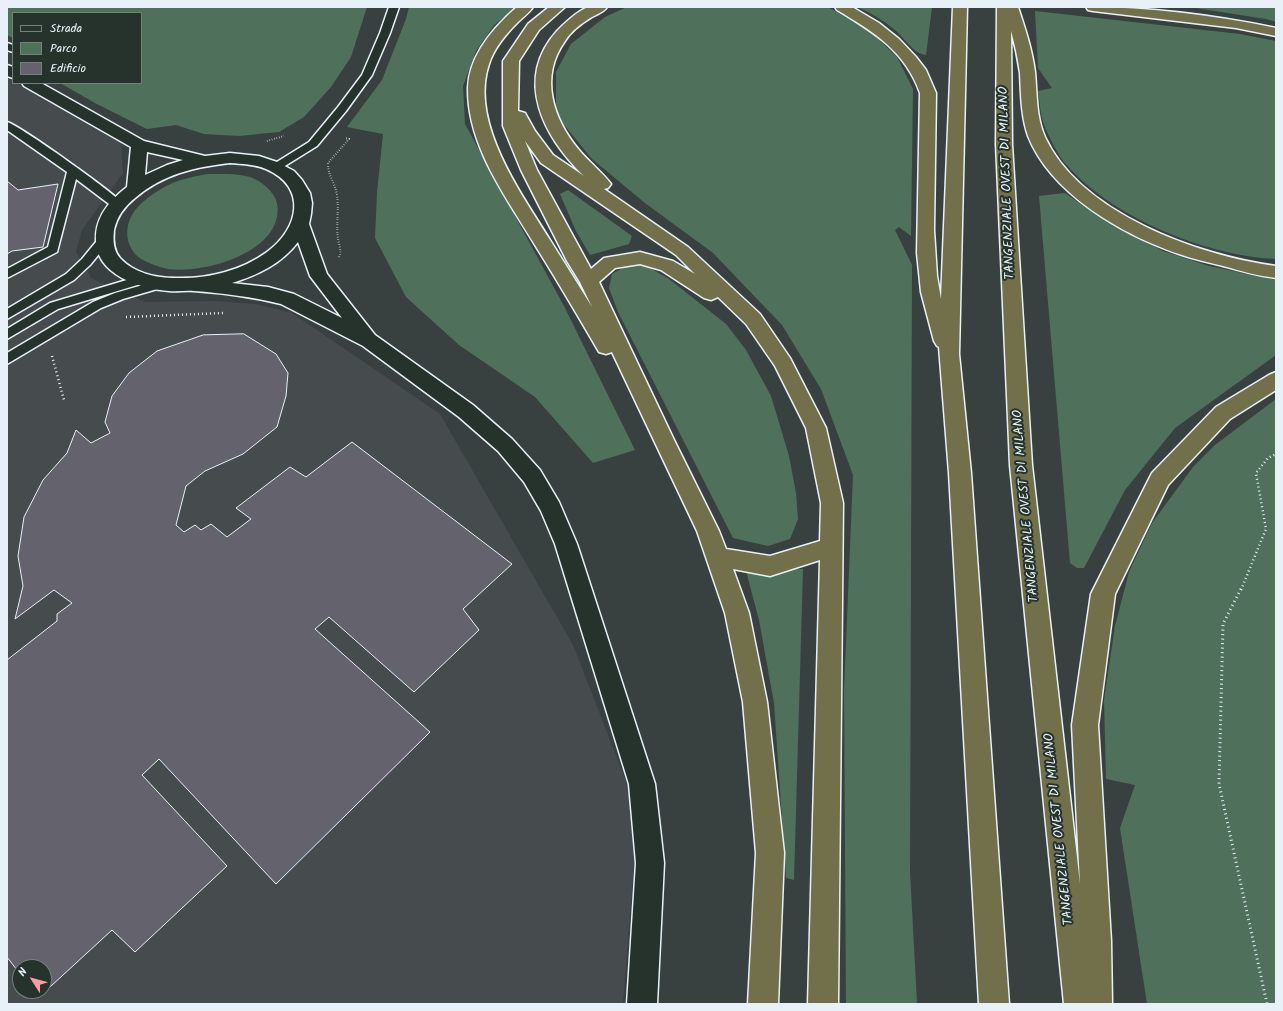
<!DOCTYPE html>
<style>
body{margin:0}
#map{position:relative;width:1283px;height:1011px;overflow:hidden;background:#394140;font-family:Kalam,sans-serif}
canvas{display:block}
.frame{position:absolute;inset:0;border:8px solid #e8f1f8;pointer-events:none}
.legend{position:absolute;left:12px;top:12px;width:130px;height:72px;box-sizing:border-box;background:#26332d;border:1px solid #747f7e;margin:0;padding:5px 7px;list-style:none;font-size:12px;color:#e8f1f8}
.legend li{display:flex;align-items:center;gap:8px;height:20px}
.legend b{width:20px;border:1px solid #747f7e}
.north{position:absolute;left:12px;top:959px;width:40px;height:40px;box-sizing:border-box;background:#26332d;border:1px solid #747f7e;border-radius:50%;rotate:306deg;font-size:11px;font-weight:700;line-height:16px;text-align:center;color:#e8f1f8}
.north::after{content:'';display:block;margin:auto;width:14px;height:18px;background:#ff9aa2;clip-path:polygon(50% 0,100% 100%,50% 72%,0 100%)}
</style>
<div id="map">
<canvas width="1283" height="1011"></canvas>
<div class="frame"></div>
<ul class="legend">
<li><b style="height:5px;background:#26332d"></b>Strada</li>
<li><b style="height:11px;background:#4f715c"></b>Parco</li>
<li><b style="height:11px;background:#64626d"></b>Edificio</li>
</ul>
<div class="north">N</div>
</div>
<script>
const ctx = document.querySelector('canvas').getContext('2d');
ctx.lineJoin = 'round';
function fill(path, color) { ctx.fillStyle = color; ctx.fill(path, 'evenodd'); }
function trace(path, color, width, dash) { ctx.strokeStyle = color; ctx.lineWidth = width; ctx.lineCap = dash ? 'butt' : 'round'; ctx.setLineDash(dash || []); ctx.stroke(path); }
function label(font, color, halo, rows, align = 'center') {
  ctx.font = font + ' Kalam,sans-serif'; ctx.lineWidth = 4; ctx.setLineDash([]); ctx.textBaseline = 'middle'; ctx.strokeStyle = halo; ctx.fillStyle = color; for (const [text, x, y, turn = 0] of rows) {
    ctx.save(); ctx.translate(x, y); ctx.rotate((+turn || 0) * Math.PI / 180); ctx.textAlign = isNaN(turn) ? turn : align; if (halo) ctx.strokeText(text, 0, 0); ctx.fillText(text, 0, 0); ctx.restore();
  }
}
fill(new Path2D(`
 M7,77l6,4v2h3l105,60 2,30 -41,57 -6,22 15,26 54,24 70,-1 41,3 36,9 148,101 133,231 65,167 -15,192h-616zM20,967h24v24h-24z`), '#464b4e');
fill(new Path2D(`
 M7,7h360l-16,50 -20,30 -27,30 -25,15 -40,4 -35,-2 -28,-9 -29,4 -52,-26 -35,-20h81v-70h-128v25l-6,-3z
 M409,7h107l-22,18 -18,26 -13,35 2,38 100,184 70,142 -42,13 -58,-66 -76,-52 -53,-48 -31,-59 2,-45 6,-59 -36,-7 35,-47 24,-61z
 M627,7h201l43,25 26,25 16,32 -2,147 -12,-9 -4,3 17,35 -2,606 7,133h-71l-2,-313 9,-216 -32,-86 -39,-64 -69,-72 -68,-50 -53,-44 -36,-44v-43l15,-28 34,-27z
 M857,7h75l-6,48c-14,-2 -21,-17 -31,-25 -12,-10 -24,-17 -38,-23z
 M1189,7h87v15l-10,-3z
 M1035,11l205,23 36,7v218c-70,-3 -166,-42 -212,-97 -6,-8 -17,-28 -20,-38 -4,-10 -4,-22 -6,-33l14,-3 -14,-20z
 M207,174c15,0 29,-1 43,3 11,4 24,14 27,26 7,40 -47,61 -78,65 -12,2 -27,3 -39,-1 -5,-2 -12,-4 -17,-7 -16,-9 -20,-29 -11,-45 6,-11 19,-20 29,-26 14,-9 31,-12 46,-15z
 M568,190l64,46 -3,8 -39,11 -14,-24 -16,-37z
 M1065,193l46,32 52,26 46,15 67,14v75l-101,73 -50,62 -41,78h-7l-7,-5 -31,-367z
 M630,264l15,1 24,14 57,45 20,26 25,46 18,60 7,37 2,26 -8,20 -22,7 -35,-8 -115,-226 -9,-24 3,-14z
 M1276,399v605h-129l-27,-176 15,-43 -29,-6 -2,-79 11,-74 14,-54 23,-49 41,-56 22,-22z
 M803,569l-9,311 -8,-2 -12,-175 -15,-83 -13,-49z`), '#4f715c');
const building = new Path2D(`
 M7,181l11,9 40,-6 -15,63 -31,4 -5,3z
 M244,334l32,20 12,19 -2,23 -9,31 -34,27 -38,17 -19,15 -10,39 8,7 11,-7 6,5 10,-6 16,13 24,-18 -15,-11 54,-41 16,10 46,-35 160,122 -49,45 16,21 -65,62 -85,-75 -14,12 115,103 -154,152 -117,-125 -17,16 85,91 -92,86 -23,-22 -74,68 -5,-7h11v-24h-24v7l-13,-17v-297l50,-39v-7l15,-11 -18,-13 -39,29 8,-33 -5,-30 6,-39 19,-37 24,-27 9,-23 15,13 19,-10 -5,-11 7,-26 17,-23 28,-22 46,-16z`);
fill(building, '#64626d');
trace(building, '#e8f1f8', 1);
const lane = new Path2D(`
 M389,7h10l-9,26 -18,42 -26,36 -29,35 -37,23h-8l-1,-2 1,-2 37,-23 29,-35 24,-32 18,-42z
 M7,43l6,2v7l-6,-2z
 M7,122c12,3 109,72 116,82l-2,3h-8l-37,-28 -19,73 -50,26v-9l41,-22 19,-75 -60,-42z
 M104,236l4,1 2,3 -2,3 -18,22 -16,15 -67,39v-10l59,-35 16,-15 18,-22z
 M140,276l4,1 2,3 -2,3 -86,26 -51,30v-10l43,-26z
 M160,280l4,1 2,3 -2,3 -41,12 -22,9 -94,56v-11l86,-51 22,-9z`);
const secondary = new Path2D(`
 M7,65l6,2v11l-6,-2z
 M22,83h19l103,58 61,15 25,-3 29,3 18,6 17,9 8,9 8,13 2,10 -1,11 -2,10 18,50 48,61 98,70 39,34 28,31 19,32 18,42 78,240 9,79 -7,141h-30l9,-141 -7,-79 -74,-240 -14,-33 -17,-29 -26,-31 -39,-34 -96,-71 -82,-42c-28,-7 -59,-11 -87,-13 -8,-1 -17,1 -25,0 -28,-2 -73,-16 -73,-51 -1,-23 14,-40 31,-53l4,-40 -107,-61zM147,152l36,8 -16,5 -22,10zM230,163c12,1 24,1 36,6 42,18 33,60 1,83 -26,19 -60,27 -91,26 -20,0 -42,-5 -56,-20 -7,-8 -7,-18 -6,-28 3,-14 11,-24 21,-32 28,-24 60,-31 95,-35zM298,242l12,34 32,42 -48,-24 -26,-7 -36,-4c26,-8 49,-19 66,-41z`);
const highway = new Path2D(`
 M517,7h16c-4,6 -10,10 -15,15 -12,12 -24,26 -29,42 -20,58 32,129 61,176 14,22 28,45 42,67l-12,-25 -13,-21 -46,-91 -18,-44v-65l25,-37 21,-17h16l-26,23 -20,31 -1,50 7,2 10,18 18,24 31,21c-40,-39 -71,-96 -27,-145 8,-8 21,-21 32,-24 5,-1 13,0 18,0 -3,5 -10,7 -15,10 -10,6 -21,14 -27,24 -26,36 -12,78 14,109 10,12 23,22 32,34l-3,4 -4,1 84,58 72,67 30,44 36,70 17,75 -5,501h-30l12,-444 -50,16 -37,-7 16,44 18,89 17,151 -6,151h-30l8,-151 -13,-151 -18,-89 -28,-82 -85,-179 -6,2 -7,-2c-21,-36 -42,-72 -64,-107 -28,-47 -68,-99 -67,-157 1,-33 26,-61 49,-81zM525,141l16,22 135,92 19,19 -22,-13 -33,-9 -36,6 -13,11 -54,-99zM640,264l21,6 43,28 7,2 7,-3 28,27 29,42 31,62 15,75 -1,38 -50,15 -44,-7 -7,-18 -45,-91 -75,-158 16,-14z
 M835,7h17l27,16 20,16 17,18 10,13 10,23 -2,137 3,46 4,23 12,-292h14l-8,347 12,119 38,531h-30l-30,-531 -10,-126 -2,-1 -3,-5 -13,-49 -4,-39 3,-160c-15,-42 -46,-61 -83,-83z
 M997,7h21c7,21 14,42 17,65 2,21 1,45 10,65 35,76 154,119 231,129v12c-18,-2 -35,-7 -53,-12 -15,-4 -30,-7 -44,-12 -56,-19 -128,-60 -151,-118 -7,-20 -7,-42 -8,-63 -2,-14 -5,-28 -9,-42l1,113 20,321 48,419 -8,-159 19,-131 61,-121 64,-66 53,-32 7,-3v18l-46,29 -62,66 -53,109 -17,131 13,216 1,63h-48l-54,-539 -14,-321z
 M1086,7c64,0 127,8 190,21v8l-40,-8 -143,-17 -5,-1z`);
trace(lane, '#e8f1f8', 3);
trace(secondary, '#e8f1f8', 3);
trace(highway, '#e8f1f8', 3);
trace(new Path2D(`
 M267,141l17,-5
 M339,257c3,-6 0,-12 -1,-18 -2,-14 1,-29 -1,-44 -2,-13 -9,-18 -9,-32l21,-24 -4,-1`), '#e8f1f8', 2, [0.5, 2]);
trace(new Path2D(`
 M126,317l97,-4
 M52,356l12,44
 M1241,590l25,-61 -10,-56 12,-15 8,-4`), '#e8f1f8', 2.5, [1, 3]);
trace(new Path2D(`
 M1241,589l-18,35 -4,160 48,220`), '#e8f1f8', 3, [1, 3.5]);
fill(lane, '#26332d');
fill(secondary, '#26332d');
fill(highway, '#71704a');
label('13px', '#e8f1f8', '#26332d', [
 ["TANGENZIALE OVEST DI MILANO",1008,183,-92],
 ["TANGENZIALE OVEST DI MILANO",1027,506,-95],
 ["TANGENZIALE OVEST DI MILANO",1060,829,-96]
]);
</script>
